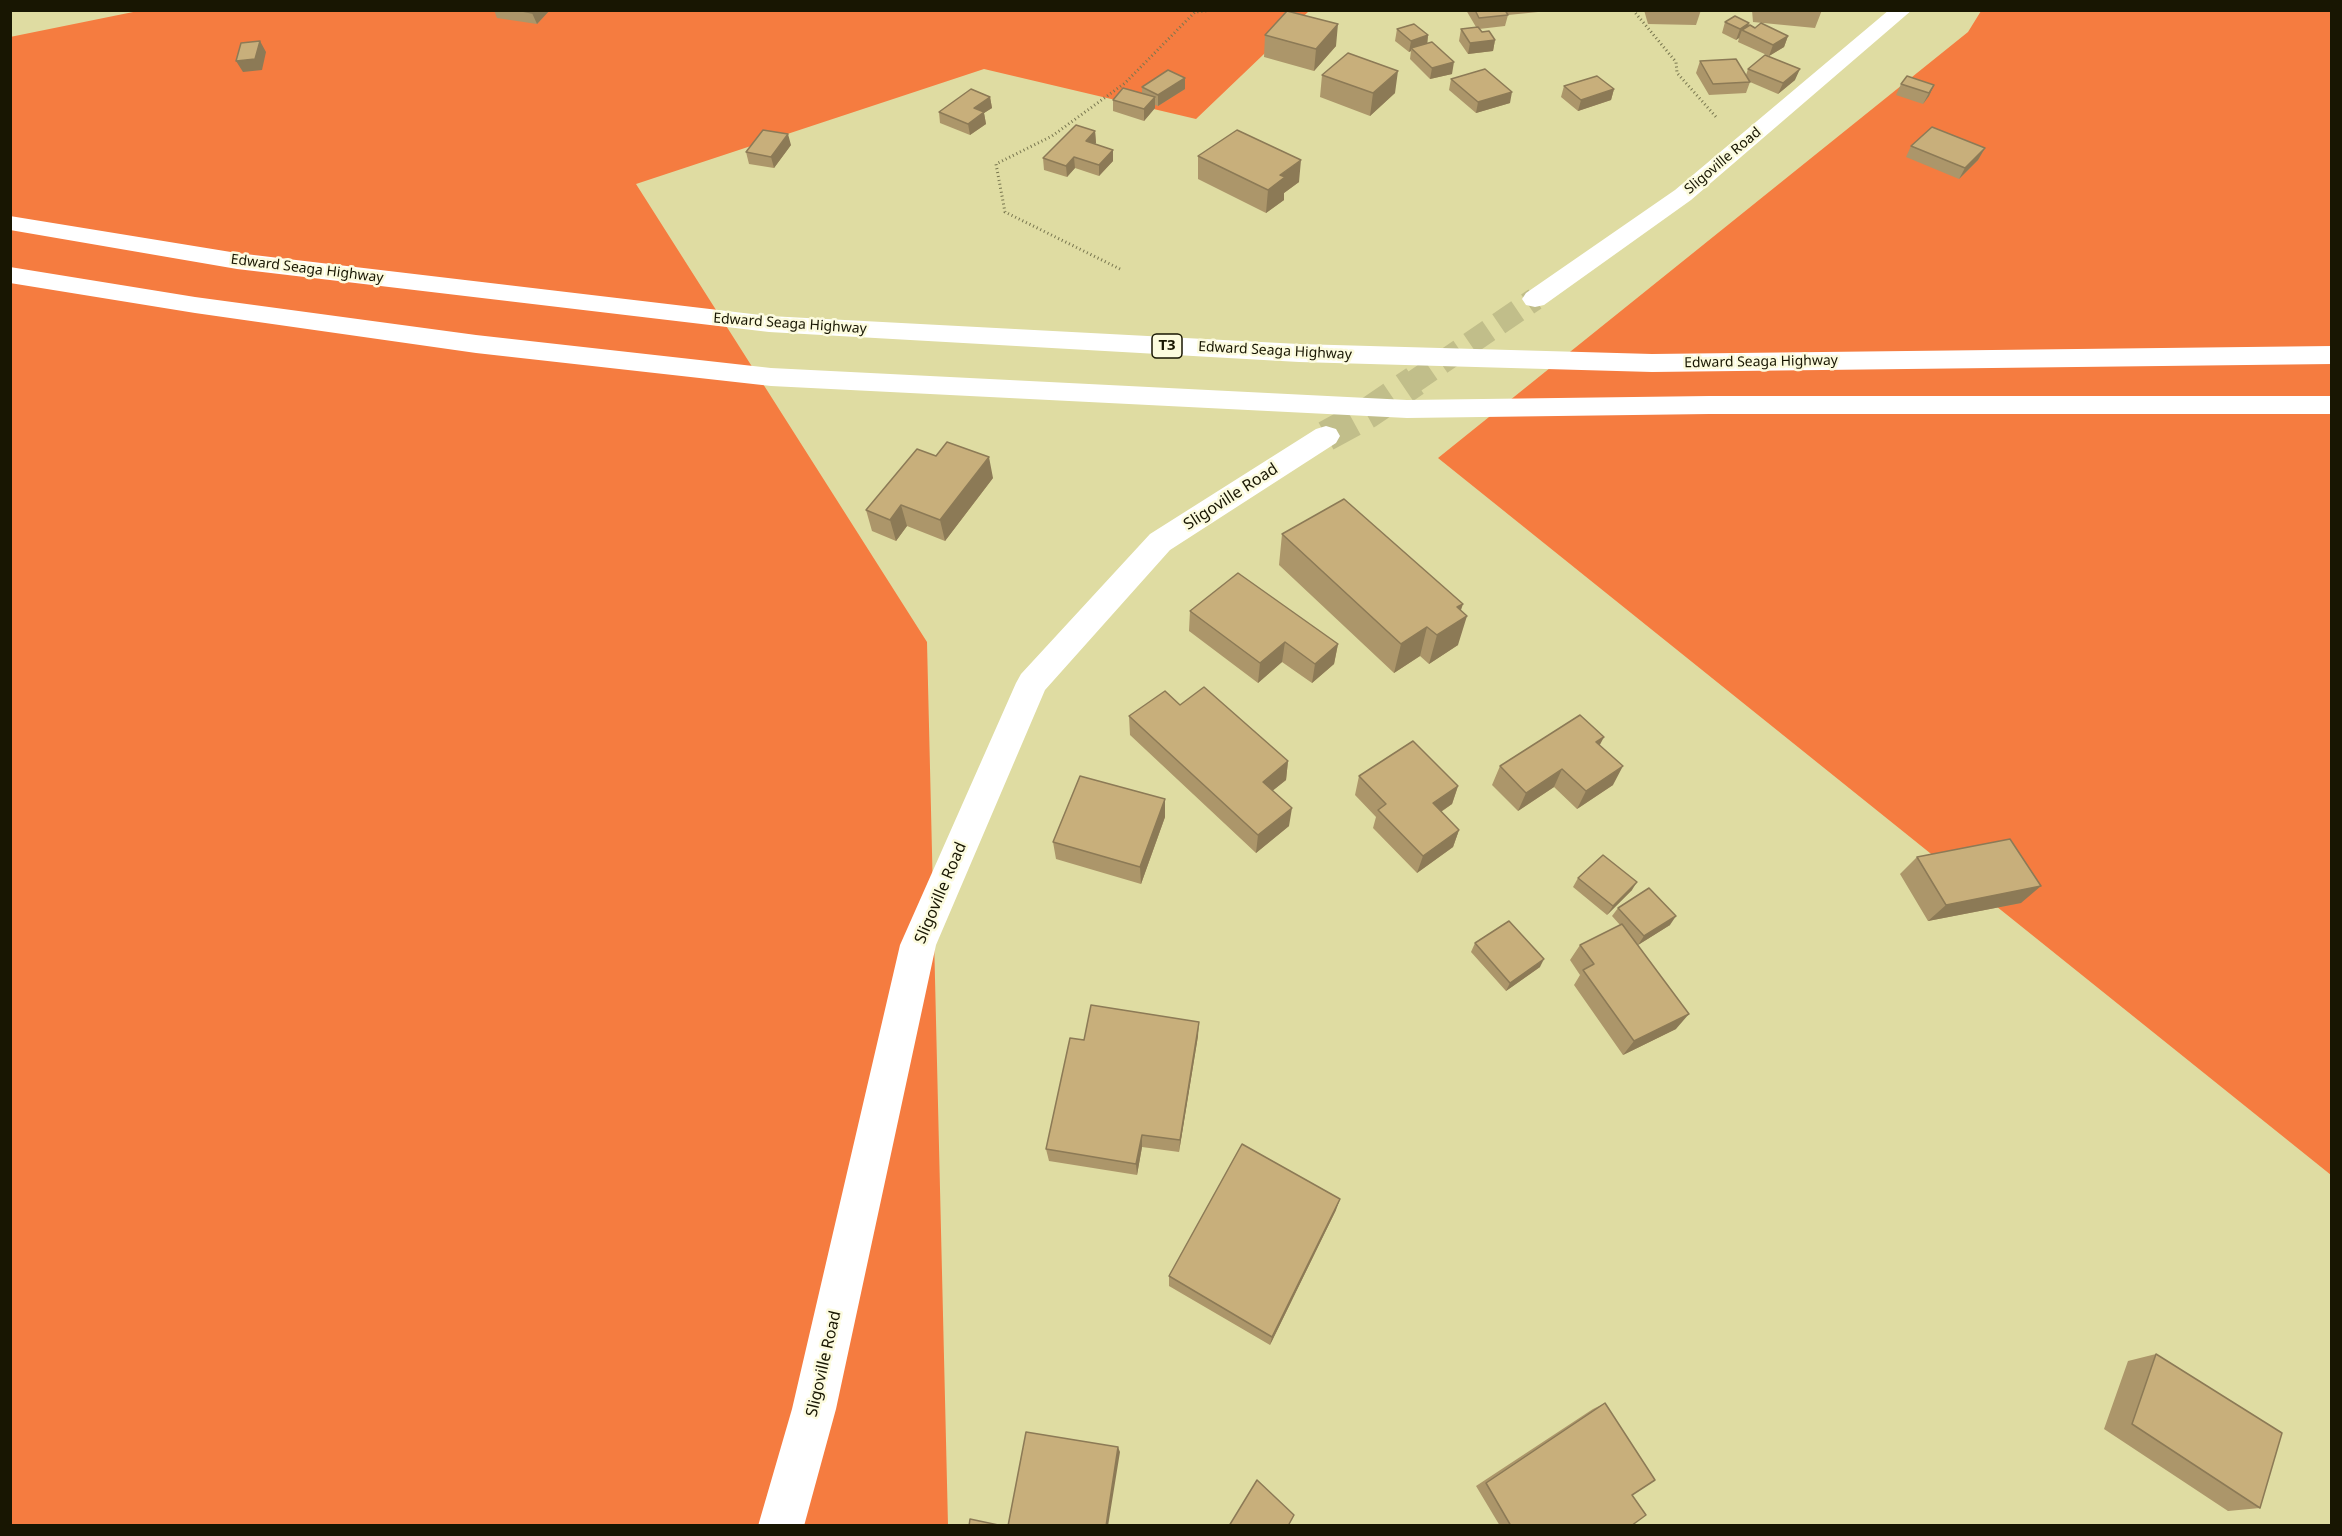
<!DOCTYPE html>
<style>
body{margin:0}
#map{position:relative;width:2342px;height:1536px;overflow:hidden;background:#dfdca2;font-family:"Noto Sans",sans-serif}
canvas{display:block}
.frame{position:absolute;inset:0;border:12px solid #181602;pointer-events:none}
</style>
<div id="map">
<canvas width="2342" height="1536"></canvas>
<div class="frame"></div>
</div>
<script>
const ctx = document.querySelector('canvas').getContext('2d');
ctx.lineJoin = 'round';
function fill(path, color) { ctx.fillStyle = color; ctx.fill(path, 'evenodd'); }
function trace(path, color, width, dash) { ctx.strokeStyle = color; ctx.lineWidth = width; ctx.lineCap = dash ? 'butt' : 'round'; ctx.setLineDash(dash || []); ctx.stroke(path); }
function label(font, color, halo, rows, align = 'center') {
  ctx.font = font + ' "Noto Sans",sans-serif'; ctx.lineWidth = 5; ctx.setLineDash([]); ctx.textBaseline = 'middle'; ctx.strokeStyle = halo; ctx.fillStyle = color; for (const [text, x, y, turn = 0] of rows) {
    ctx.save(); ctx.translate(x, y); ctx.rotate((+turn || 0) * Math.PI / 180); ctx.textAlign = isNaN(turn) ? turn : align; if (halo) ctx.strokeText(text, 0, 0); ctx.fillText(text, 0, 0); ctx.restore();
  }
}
fill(new Path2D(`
 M143,10l1166,1 -113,108 -212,-50 -348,115 291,458 21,883h-937l-1,-1488z
 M1981,11h350v1164l-893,-717 530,-426z`), '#f57c40');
trace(new Path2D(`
 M1412,383l123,-84`), '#c1be8a', 23, [23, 12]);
trace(new Path2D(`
 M1326,436l42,-23 47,-32`), '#c1be8a', 31, [31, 15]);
trace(new Path2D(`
 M1633,10l43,52 1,11 40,45
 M1120,269l-115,-57 -9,-48 56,-28 73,-53 70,-71 20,-2`), '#78764f', 3, [1, 3]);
fill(new Path2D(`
 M1889,10h23l-221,190 -147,105 -9,2 -9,-2 -4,-6 4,-6 149,-103z
 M1326,426l10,3 4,7 -4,7 -166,107 -125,140 -109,255 -100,464 -32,117h-46l34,-117 108,-464 116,-262 5,-9 129,-140 166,-105z`), '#fff');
fill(new Path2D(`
 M10,216l227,37 532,63 530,28 353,10 680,-8v18l-680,8 -353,-10 -530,-30 -532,-63 -227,-39z
 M10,267l185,30 281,38 295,33 636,32 302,-4h623v18h-623l-302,4 -636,-32 -295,-33 -281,-40 -185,-30z`), '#fff');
fill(new Path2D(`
 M494,10h56l-13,14 -40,-6z
 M1466,10h82v1l-40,4 -3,11 -26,3 3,3 13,8 -2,11 -25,3 -9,-13 2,-12 15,-2z
 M1644,10h57l-5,15 -48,-1z
 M1752,10h70l-7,18 -62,-6z
 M1725,22l24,1 -1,4 40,9 -4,11 -15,9 -31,-14 1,-4 -3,2 -14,-7z
 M1397,29l31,6 -1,8 25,31 -22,5 -20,-20 1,-8 -2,1 -14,-11z
 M1265,35l71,11 -22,25 -50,-14z
 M1700,61l46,14 2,-6 47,11 -17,14 -28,-12 -4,11 -37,2 -13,-22z
 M1322,75l73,18 -25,23 -50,-19z
 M1185,78v11l-27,17 -3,-1v3l-11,13 -31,-10v-11l29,-7v-6z
 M1451,79l59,24 -34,10 -27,-23z
 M1901,84l33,1 -5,11 -6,8 -27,-9z
 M1564,86l50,3 -3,11 -33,11 -17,-14z
 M990,97l2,11 -8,5 2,11 -16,11 -30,-12 -1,-11z
 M1095,131l1,12 -2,1 19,6v11l-14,15 -24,-8 -8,9 -23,-7 -1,-12z
 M791,145l-17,23 -25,-4 -3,-12z
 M1911,146l74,2 -7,12 -19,19 -53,-22z
 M1198,156l101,26 -15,11v7l-18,13 -68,-34z
 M993,478l-48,63 -38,-15 -11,15 -24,-10 -6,-21z
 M1282,534l176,111 -29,19 -9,-8 -26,17 -115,-108z
 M1190,611l148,33 -4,20 -22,19 -30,-21 -24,21 -69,-52z
 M1180,705l108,56 -2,19 -14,11 17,35 -33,27 -126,-118 -1,-19z
 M1600,745l13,40 -36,24 -23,-22 -36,24 -26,-26 8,-19z
 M1359,776l99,10 -6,18 -11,8 18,18 -6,17 -36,26 -44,-45 3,-11 -21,-22z
 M1165,799v18l-24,67 -85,-25 -3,-17z
 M1917,857l104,46 -93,18 -28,-47z
 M1578,878l54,12 -25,25 -34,-28z
 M1618,908l52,17 -32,20 -3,-4 41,88 -53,26 -49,-70 6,-10 -10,-15 10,-15 40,-20 -8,-9z
 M1475,943l65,24 -34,24 -35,-39z
 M1198,1036l-19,116 -37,-5 -5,28 -88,-14 -3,-12 38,-109z
 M1336,1210l-66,135 -101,-59v-10z
 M2156,1354l104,154 -32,3 -124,-82 24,-68z
 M1605,1403l27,92 -1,31h-131l-24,-40 117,-77z`), '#ac966a');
fill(new Path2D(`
 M534,10h16l-13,14 -5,-11z
 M1749,23l-3,9 -4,-2 -3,8 -3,2 4,-11z
 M1338,24l-2,22 -22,25 2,-22z
 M1428,35l-1,12 -16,1v3l-2,1 2,-11z
 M1788,36l-4,11 -15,9 4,-11z
 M1495,40l-2,11 -25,3 2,-11z
 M260,41l6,11 -4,18 -19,2 -7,-11z
 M1454,62l-2,12 -22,5 2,-11z
 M1800,69l-5,11 -17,14 5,-11z
 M1398,71l-3,22 -25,23 3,-23z
 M1185,78v11l-27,17v-11z
 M1934,85l-5,11 -6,8 6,-11z
 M1614,89l-3,11 -33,11 3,-11z
 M1512,92l-2,11 -34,10 2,-11z
 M990,97l2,11 -8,5 2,11 -16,11 -2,-11 6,-16z
 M1155,97v11l-11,13v-12z
 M1095,131l1,12 -10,10v-12z
 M788,134l3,11 -17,23 -3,-11z
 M1985,148l-7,12 -19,19 6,-11z
 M1113,150v11l-14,15v-11z
 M1074,157l1,11 -8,9 -1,-11z
 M1301,160l-2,22 -15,11v7l-18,13 2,-23 12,-15z
 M989,457l4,21 -48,63 -5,-21z
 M901,505l6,21 -11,15 -6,-21z
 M1463,604l-6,18 10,-6 -9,29 -29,19 8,-29 20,-28z
 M1427,627l-7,29 -26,17 7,-29z
 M1285,642l-3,20 -24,21 2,-20z
 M1338,644l-4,20 -22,19 3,-19z
 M1604,737l-10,19 2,-14z
 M1288,761l-2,19 -25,20 2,-18z
 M1623,766l-10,19 -36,24 9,-18z
 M1562,769l-8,18 -36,24 8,-18z
 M1458,786l-6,18 -25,17 6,-18z
 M1165,799v18l-24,67 -1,-17z
 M1292,808l-3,18 -33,27 2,-18z
 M1459,830l-6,17 -36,26 6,-17z
 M1637,882l-5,8 -25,25 6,-9z
 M2041,886l-20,17 -93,18 18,-16z
 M1676,916l-6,9 -32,20 6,-9z
 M1544,959l-4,8 -34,24 4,-8z
 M1689,1014l-13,15 -53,26 11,-14z
 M1199,1022l-1,14 -19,116 1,-12z
 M1142,1135v12l-5,28 -1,-11z
 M1340,1199l-4,11 -66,135 2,-8z
 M1118,1447l2,5 -12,74h-2z`), '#8c7a56');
const building = new Path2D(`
 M517,10h17l-2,3z
 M1475,10h30l3,5 -29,3z
 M1287,11l51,13 -22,25 -51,-14z
 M1735,16l14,7 -9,6 -15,-7z
 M1761,23l27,13 -15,9 -31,-15 8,-5 5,3z
 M1414,24l14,11 -17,6 -14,-12z
 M1478,27l4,5 7,-1 6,9 -25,3 -9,-14z
 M260,41l-5,18 -19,2 5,-18z
 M1432,42l22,20 -22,6 -21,-20z
 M1348,53l50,18 -25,22 -51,-18z
 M1765,55l35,14 -17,14 -35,-14z
 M1736,59l14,23 -37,2 -13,-23z
 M1485,69l27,23 -34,10 -27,-23z
 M1168,70l17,8 -27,17 -16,-8z
 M1597,76l17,13 -33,11 -17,-14z
 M1907,76l27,9 -5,8 -28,-9z
 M1123,88l32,9 -11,12 -31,-9z
 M971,89l19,8 -16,11 10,4 -16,12 -29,-12z
 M1076,125l19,6 -9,10 27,9 -14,15 -25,-8 -8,9 -23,-8z
 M1932,127l53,21 -20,20 -54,-22z
 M763,130l25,4 -17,23 -25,-5z
 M1237,130l64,30 -21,15 5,2 -17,13 -70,-34z
 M947,442l42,15 -49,63 -39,-15 -11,15 -24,-10 51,-61 19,7z
 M1344,499l119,105 -6,3 10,9 -30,19 -10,-8 -26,17 -119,-110z
 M1238,573l100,71 -23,20 -30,-22 -25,21 -70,-52z
 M1204,687l84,74 -25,21 29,26 -34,27 -129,-119 36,-25 15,14z
 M1580,715l24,22 -8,5 27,24 -37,25 -24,-22 -36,24 -26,-27z
 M1413,741l45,45 -25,17 26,27 -36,26 -45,-46 8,-6 -27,-28z
 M1080,776l85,23 -25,68 -87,-25z
 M2010,839l31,47 -95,19 -29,-48z
 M1603,855l34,27 -24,24 -35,-28z
 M1649,888l27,28 -32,20 -26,-28z
 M1509,921l35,38 -34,24 -35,-40z
 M1622,924l67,90 -55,27 -51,-71 11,-6 -14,-19z
 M1091,1005l108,17 -19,118 -38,-5 -6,29 -90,-15 24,-111 14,2z
 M1242,1144l98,55 -68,138 -103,-61z
 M2156,1354l126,79 -22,75 -128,-84z
 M1605,1403l50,77 -23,15 14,20 -15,11h-120l-25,-43z
 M1026,1432l92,15 -12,79h-98z
 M1257,1480l37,35 -6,11h-59z
 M970,1519l33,7h-34z`);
fill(building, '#c8af7b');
trace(building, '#8c7a56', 1.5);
label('14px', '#181602', '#fcfbde', [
 ["Sligoville Road",1723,161,-40],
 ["Edward Seaga Highway",307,269,7],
 ["Edward Seaga Highway",790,324,4],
 ["Edward Seaga Highway",1275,351,3],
 ["Edward Seaga Highway",1761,362,-1]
]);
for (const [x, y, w] of [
 [1167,346,30]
]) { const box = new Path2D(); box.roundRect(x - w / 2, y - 12, w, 24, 4.5); ctx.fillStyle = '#fcfbde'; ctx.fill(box); trace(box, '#181602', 1.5); }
label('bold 15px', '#181602', null, [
 ["T3",1167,346]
]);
label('16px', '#181602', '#fcfbde', [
 ["Sligoville Road",1231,497,-33],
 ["Sligoville Road",941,893,-67],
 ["Sligoville Road",824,1364,-77]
]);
</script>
